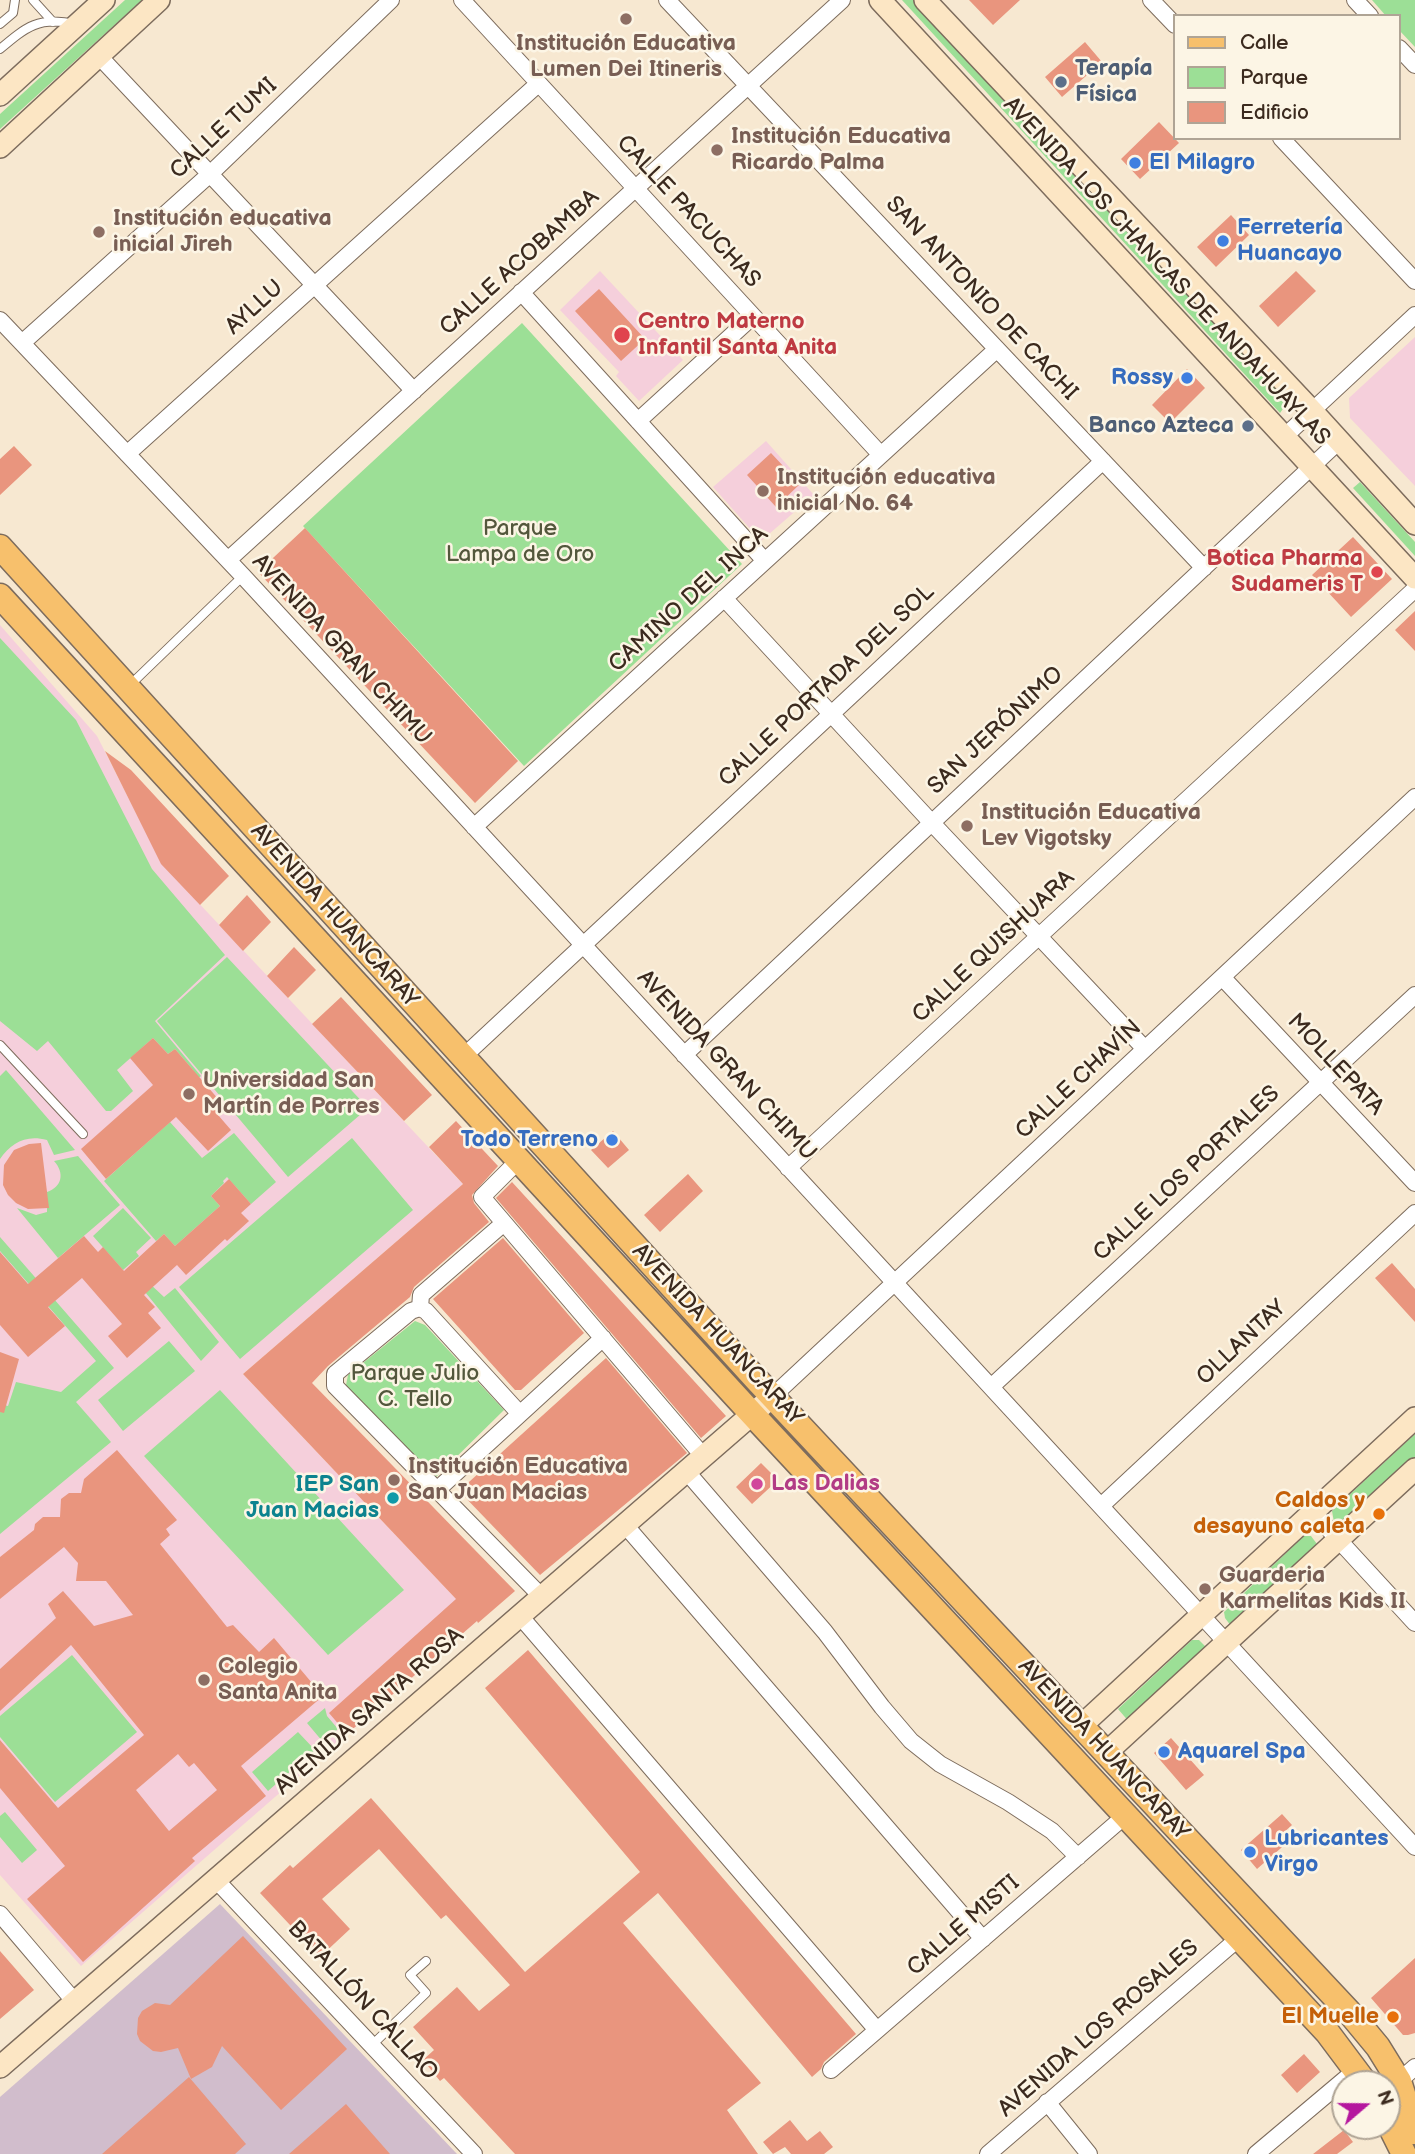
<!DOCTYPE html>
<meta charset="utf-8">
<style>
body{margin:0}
#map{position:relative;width:1415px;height:2154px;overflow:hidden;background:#f7e8d1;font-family:"Balsamiq Sans",sans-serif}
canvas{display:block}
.legend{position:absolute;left:1173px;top:14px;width:228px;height:126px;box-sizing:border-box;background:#fcf5e5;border:2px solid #afa495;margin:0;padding:9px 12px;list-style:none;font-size:21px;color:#3b2a1e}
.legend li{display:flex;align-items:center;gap:14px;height:35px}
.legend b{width:35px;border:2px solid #afa495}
.north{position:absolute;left:1331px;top:2070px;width:70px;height:70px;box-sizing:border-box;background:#fcf5e5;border:2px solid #afa495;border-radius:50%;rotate:70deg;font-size:19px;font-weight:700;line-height:28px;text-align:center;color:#3b2a1e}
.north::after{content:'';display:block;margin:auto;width:24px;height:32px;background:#b5179e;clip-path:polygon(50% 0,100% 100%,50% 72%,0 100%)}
</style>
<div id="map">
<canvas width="1415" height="2154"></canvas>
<ul class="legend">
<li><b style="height:9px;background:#f7c06c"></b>Calle</li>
<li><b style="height:19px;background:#9cdf96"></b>Parque</li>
<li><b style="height:19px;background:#e9957e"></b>Edificio</li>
</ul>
<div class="north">N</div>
</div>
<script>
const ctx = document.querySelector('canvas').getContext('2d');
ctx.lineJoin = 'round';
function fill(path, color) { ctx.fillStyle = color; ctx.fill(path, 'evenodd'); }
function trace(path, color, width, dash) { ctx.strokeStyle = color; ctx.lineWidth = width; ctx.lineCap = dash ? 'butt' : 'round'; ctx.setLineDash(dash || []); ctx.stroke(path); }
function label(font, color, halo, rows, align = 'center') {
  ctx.font = font + ' "Balsamiq Sans",sans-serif'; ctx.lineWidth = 5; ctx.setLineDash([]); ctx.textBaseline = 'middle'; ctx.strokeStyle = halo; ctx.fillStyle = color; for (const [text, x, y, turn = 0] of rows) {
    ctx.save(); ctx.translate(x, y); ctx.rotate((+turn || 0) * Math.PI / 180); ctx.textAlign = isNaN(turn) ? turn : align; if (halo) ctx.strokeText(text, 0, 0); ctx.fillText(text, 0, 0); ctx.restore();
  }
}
fill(new Path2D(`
 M600,271l83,89 -44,41 -23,-25 3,-4 -59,-62z
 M1415,337v149l-65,-68 -1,-20z
 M766,441l48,54 -53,46 -48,-54z
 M0,625l97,111 65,128 301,320 -220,190 234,247 -396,345 -81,-91z`), '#f5cfdb');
fill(new Path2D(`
 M220,1904l237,250h-457v-57z`), '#d1bdcc');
fill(new Path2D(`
 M125,0h17l-142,129v-15z
 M902,0h15l371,402 -8,11z
 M1372,0h43v47l-16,-17v-14h-13z
 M522,323l220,241 -218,202 -221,-240z
 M1360,482l55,60v14l-62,-68z
 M0,638l76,82 76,149 73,86 -70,66 46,55 -5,4 -3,-10 -18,-21 -7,5 -15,-16 -36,32 16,21 -22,20h-5l-58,-70 -11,10 -37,-30z
 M227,957l141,151 -80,69 -131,-156z
 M6,1070l69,80 -21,5 -7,-15c-21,-6 -36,3 -47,19v-83z
 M170,1122l32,36 32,-25 42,49 -25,22 -24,-27 -4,4 1,2 -13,13 9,10 -45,40 -11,-12 -8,7 -52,-60z
 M352,1138l61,72 -173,149 -61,-72z
 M78,1156l42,49 -62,53 -41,-50 19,7 11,-3v-20c15,-5 18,-19 7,-31z
 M123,1208l28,30 -15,14 3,4 -16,14 -30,-34z
 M0,1237l114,131 -38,34 35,40 -111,92v-130l8,2 8,-24 45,10 35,-31 -96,-110z
 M148,1282l16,15 11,-9 44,54 -18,19 -60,-74z
 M415,1321l10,4 79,85 -69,68 -90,-88 3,-15z
 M169,1341l26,30 -72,60 -25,-31z
 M220,1390l184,200 -76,65 -184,-199z
 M1415,1434v26l-76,66 -5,-4 -2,-11z
 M1304,1536h7l6,8 -1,9 -85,73 -6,-8 -1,-6z
 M1192,1640h7l6,6v10l-75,67 -12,-14z
 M72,1655l65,77 -82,70 -55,-65v-21z
 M325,1708l2,8 11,13 -15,13 -16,-19z
 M298,1732l17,18 -47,41 -16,-19z
 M5,1812l32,38 -15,13 -22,-26v-21z`), '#9cdf96');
fill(new Path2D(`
 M969,0h51l-27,25z
 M1085,42l17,20 -40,35 -17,-20z
 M1159,122l20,21 -39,36 -19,-20z
 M1231,215l18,20 -33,32 -19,-20z
 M1296,271l20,20 -38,36 -19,-21z
 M599,289l46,50 -24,22 -46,-50z
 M1187,369l18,19 -35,35 -18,-18z
 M14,446l18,19 -32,30v-36z
 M771,453l29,31 -24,23 -29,-32z
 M305,528l213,233 -43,42 -217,-231z
 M1353,537l39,42 -41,38 -39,-42z
 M1415,611v40l-20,-21z
 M105,751l26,19 98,106 -29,29 -39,-41z
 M247,895l24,27 -28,29 -24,-26z
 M294,947l22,23 -28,28 -21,-22z
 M341,997l91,98 -28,26 -92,-97z
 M153,1038l15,16 7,-5 51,59 -8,7 13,15 -23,21 -32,-34 -70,62 -25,-30 72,-64 -23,-27z
 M456,1121l42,45 -26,29 2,8 15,19 -75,65 -4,10 -82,69 -16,17 203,208 -37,32 -1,-2 -130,113 -18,-21 127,-114 -213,-225 220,-190 -34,-37z
 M613,1131l16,19 -21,18 -17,-18z
 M41,1143l8,65 -21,1 -12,-6 -8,-8 -5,-10 1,-20 10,-15 15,-6z
 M688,1174l15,17 -43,41 -16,-17z
 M229,1179l22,25 -10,9 8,8 -22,20 -2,-2 -39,36 -9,-10 -33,30 11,12 -7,6 13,15 -34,30 -19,-22 14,-12 -40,-46 -34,29 17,19 -37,31 -28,-32v-73l28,32 56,-48 14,16 5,-5 21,24 40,-37 11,12 45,-40 -9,-10z
 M512,1182l214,234 -25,22 -205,-240z
 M503,1238l81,95 -63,57h-6l-82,-91z
 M1392,1263l23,26v33l-40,-44z
 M0,1352l19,7 -15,54 -4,-1z
 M606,1358l81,95 -147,122 -81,-84z
 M117,1450l60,70 -11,9 4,6 -10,9 67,83 6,-2 26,27 15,-14 49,58 -82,70 25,30 -74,62 3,3 -112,101 -56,-63 38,-33 -65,-78v-48l58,68 86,-73 -73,-90 -71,66v-42l56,-51 -8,-14 15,-13 31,35 39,-11 -27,-34h-30l2,-18 -14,-16 -64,52v-42l34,-27 1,-6 8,-7h17l1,-18 8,-6h12l3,-14zM178,1754l11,13 5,-4 23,27 -48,41 -33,-41z
 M761,1463l17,17 -26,24 -16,-17z
 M528,1650l328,384 -32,28 -3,7 -9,8 -154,-184 -35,30 138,160 -34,27 31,44h-243l-71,-76 -4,3 -17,-21 11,-10 -21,-23 44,-40 22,24 31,-26 -64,-70 -5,4 -62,-70 -57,50 28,30 -30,28 -60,-64 30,-28 3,3 78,-70 154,174 115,-100 -155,-184z
 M1171,1738l33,37 -18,15 -32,-37z
 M1282,1814l10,11 -10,9 7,7 -32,28 -16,-19z
 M243,1936l104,113 -66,61 -59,-64 -10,21 -21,12 -13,-31 -17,4 -8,-1 -13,-10 -3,-7 1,-16 4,-7 13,-8 15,2z
 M0,1951l34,39 -34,29z
 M1415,1958v75l-7,2h-5l-32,-37z
 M1304,2054l16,18 -23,21 -16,-18z
 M189,2077l57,67 -11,10h-133z
 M346,2104l44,50h-101z
 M790,2120l17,21 13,-10 13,16 -9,7h-33l-6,-7 -12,7 -10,-12z
 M1344,2130l9,12 -16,12h-24z`), '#e9957e');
const lane = new Path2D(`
 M33,0l20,22
 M0,24l13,-11 2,-13
 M0,49c26,-22 39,-33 75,-25
 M129,686l114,-110
 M0,1045l83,89
 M372,2045l54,-52 -16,-18 16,-14`);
const street = new Path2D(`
 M462,0l419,455
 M667,0l537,568
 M1151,0l24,25
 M1355,0l15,16
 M1399,48l16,17
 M98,55l316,336
 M1281,138l134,143
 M521,292l244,269
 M0,320l243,256 1172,1271
 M22,343l188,-169 181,-174
 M638,421l115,-105
 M1284,437l131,-122
 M127,454l411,-370
 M228,560l614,-560
 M724,598l207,224 214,227
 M474,827l523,-478
 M1222,977l193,206
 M684,1055l655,-614
 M463,1057l640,-596
 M519,1160l-37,37 222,260
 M788,1168l627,-579
 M420,1308l-9,3 -76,63v12l207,211
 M420,1308l6,3 94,103
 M420,1308l1,-13 83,-72
 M991,1387l424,-392
 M773,1396l642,-599
 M687,1472l138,160 57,75 29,34 29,23 68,38 44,29 26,26
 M437,1490l166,-152
 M1101,1506l314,-293
 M1313,1512l102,111
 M625,1525l358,414
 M520,1616l357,414
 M216,1880l258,274
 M0,1914l75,88
 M831,2070l295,-255
 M1399,2081l16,-14
 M1047,2102l42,52
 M988,2154l251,-216
 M1256,2154l101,-85`);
const secondary = new Path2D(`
 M880,0l535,578
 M925,0l387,411 103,113
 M0,95l104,-95
 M0,147l159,-147
 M1081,1726l334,-308
 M1106,1753l309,-284
 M0,2067l765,-664`);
const primary = new Path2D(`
 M0,547l756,832 593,633 29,35 21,34 16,51
 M0,596l753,819 574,617 39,52
 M1387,2120l17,34`);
trace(lane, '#7d6c5d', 10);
trace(street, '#7d6c5d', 18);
trace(secondary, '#7d6c5d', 24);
trace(primary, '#7d6c5d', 27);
trace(lane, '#fff', 8);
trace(street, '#fff', 16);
trace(secondary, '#fce6c4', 21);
trace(primary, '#f7c06c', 24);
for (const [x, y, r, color] of [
 [626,19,7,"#8d6e63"],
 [1061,82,7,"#5c6f8a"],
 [717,150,7,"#8d6e63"],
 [1135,163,7,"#3f7fe0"],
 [99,232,7,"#8d6e63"],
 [1223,241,7,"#3f7fe0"],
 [622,335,9,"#e0444e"],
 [1187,378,7,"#3f7fe0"],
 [1248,426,7,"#5c6f8a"],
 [763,491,7,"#8d6e63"],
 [1377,572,7,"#e0444e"],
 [967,826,7,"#8d6e63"],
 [189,1094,7,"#8d6e63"],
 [612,1140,7,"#3f7fe0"],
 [394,1480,7,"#8d6e63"],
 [757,1484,7,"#d1479c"],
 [393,1498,7,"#0f9aa8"],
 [1379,1514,7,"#e8710a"],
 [1205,1589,7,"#8d6e63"],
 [204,1680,7,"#8d6e63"],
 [1164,1752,7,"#3f7fe0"],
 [1250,1852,7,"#3f7fe0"],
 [1393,2017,7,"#e8710a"]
]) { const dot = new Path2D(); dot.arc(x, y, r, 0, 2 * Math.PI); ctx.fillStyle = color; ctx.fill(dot); trace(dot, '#fcf5e5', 2.5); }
label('bold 23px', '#785e54', '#fcf5e5', [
 ["Institución Educativa",626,44,"center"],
 ["Lumen Dei Itineris",626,70,"center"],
 ["Institución Educativa",731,137],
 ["Ricardo Palma",731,163],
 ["Institución educativa",113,219],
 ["inicial Jireh",113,245],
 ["Institución educativa",777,478],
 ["inicial No. 64",777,504],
 ["Institución Educativa",981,813],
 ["Lev Vigotsky",981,839],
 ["Universidad San",203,1081],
 ["Martín de Porres",203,1107],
 ["Institución Educativa",408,1467],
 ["San Juan Macias",408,1493],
 ["Guarderia",1219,1576],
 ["Karmelitas Kids II",1219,1602],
 ["Colegio",218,1667],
 ["Santa Anita",218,1693]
], 'left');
label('bold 23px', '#4e5e75', '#fcf5e5', [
 ["Terapía",1075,69],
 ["Física",1075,95],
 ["Banco Azteca",1234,426,"right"]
], 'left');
label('23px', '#3b2a1e', '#fcf5e5', [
 ["CALLE TUMI",224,129,-43],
 ["CALLE PACUCHAS",688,212,47],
 ["CALLE ACOBAMBA",520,263,-42],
 ["AVENIDA LOS CHANCAS DE ANDAHUAYLAS",1166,272,47],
 ["SAN ANTONIO DE CACHI",981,299,47],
 ["AYLLU",255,308,-42],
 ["CAMINO DEL INCA",689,600,-42],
 ["AVENIDA GRAN CHIMU",341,650,47],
 ["CALLE PORTADA DEL SOL",827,686,-43],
 ["SAN JERÓNIMO",996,731,-43],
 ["AVENIDA HUANCARAY",334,916,48],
 ["CALLE QUISHUARA",994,947,-43],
 ["MOLLEPATA",1335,1065,47],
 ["AVENIDA GRAN CHIMU",726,1066,47],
 ["CALLE CHAVÍN",1079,1080,-43],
 ["CALLE LOS PORTALES",1187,1174,-43],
 ["AVENIDA HUANCARAY",717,1335,47],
 ["OLLANTAY",1242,1343,-43],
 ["AVENIDA SANTA ROSA",370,1712,-41],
 ["AVENIDA HUANCARAY",1103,1750,47],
 ["CALLE MISTI",964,1926,-41],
 ["BATALLÓN CALLAO",362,2001,47],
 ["AVENIDA LOS ROSALES",1099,2029,-41]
]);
label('bold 23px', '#366cbe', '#fcf5e5', [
 ["El Milagro",1149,163],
 ["Ferretería",1237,228],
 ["Huancayo",1237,254],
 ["Rossy",1173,378,"right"],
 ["Todo Terreno",598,1140,"right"],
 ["Aquarel Spa",1178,1752],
 ["Lubricantes",1264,1839],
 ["Virgo",1264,1865]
], 'left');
label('bold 23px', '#be3a42', '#fcf5e5', [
 ["Centro Materno",638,322],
 ["Infantil Santa Anita",638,348],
 ["Botica Pharma",1363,559,"right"],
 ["Sudameris T",1363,585,"right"]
], 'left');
label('23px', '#53573c', '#fcf5e5', [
 ["Parque",520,529],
 ["Lampa de Oro",520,555],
 ["Parque Julio",415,1374],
 ["C. Tello",415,1400]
]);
label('bold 23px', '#b23c85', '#fcf5e5', [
 ["Las Dalias",771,1484]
], 'left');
label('bold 23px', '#0d838f', '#fcf5e5', [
 ["IEP San",379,1485],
 ["Juan Macias",379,1511]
], 'right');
label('bold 23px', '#c56008', '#fcf5e5', [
 ["Caldos y",1365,1501],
 ["desayuno caleta",1365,1527],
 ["El Muelle",1379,2017]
], 'right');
</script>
